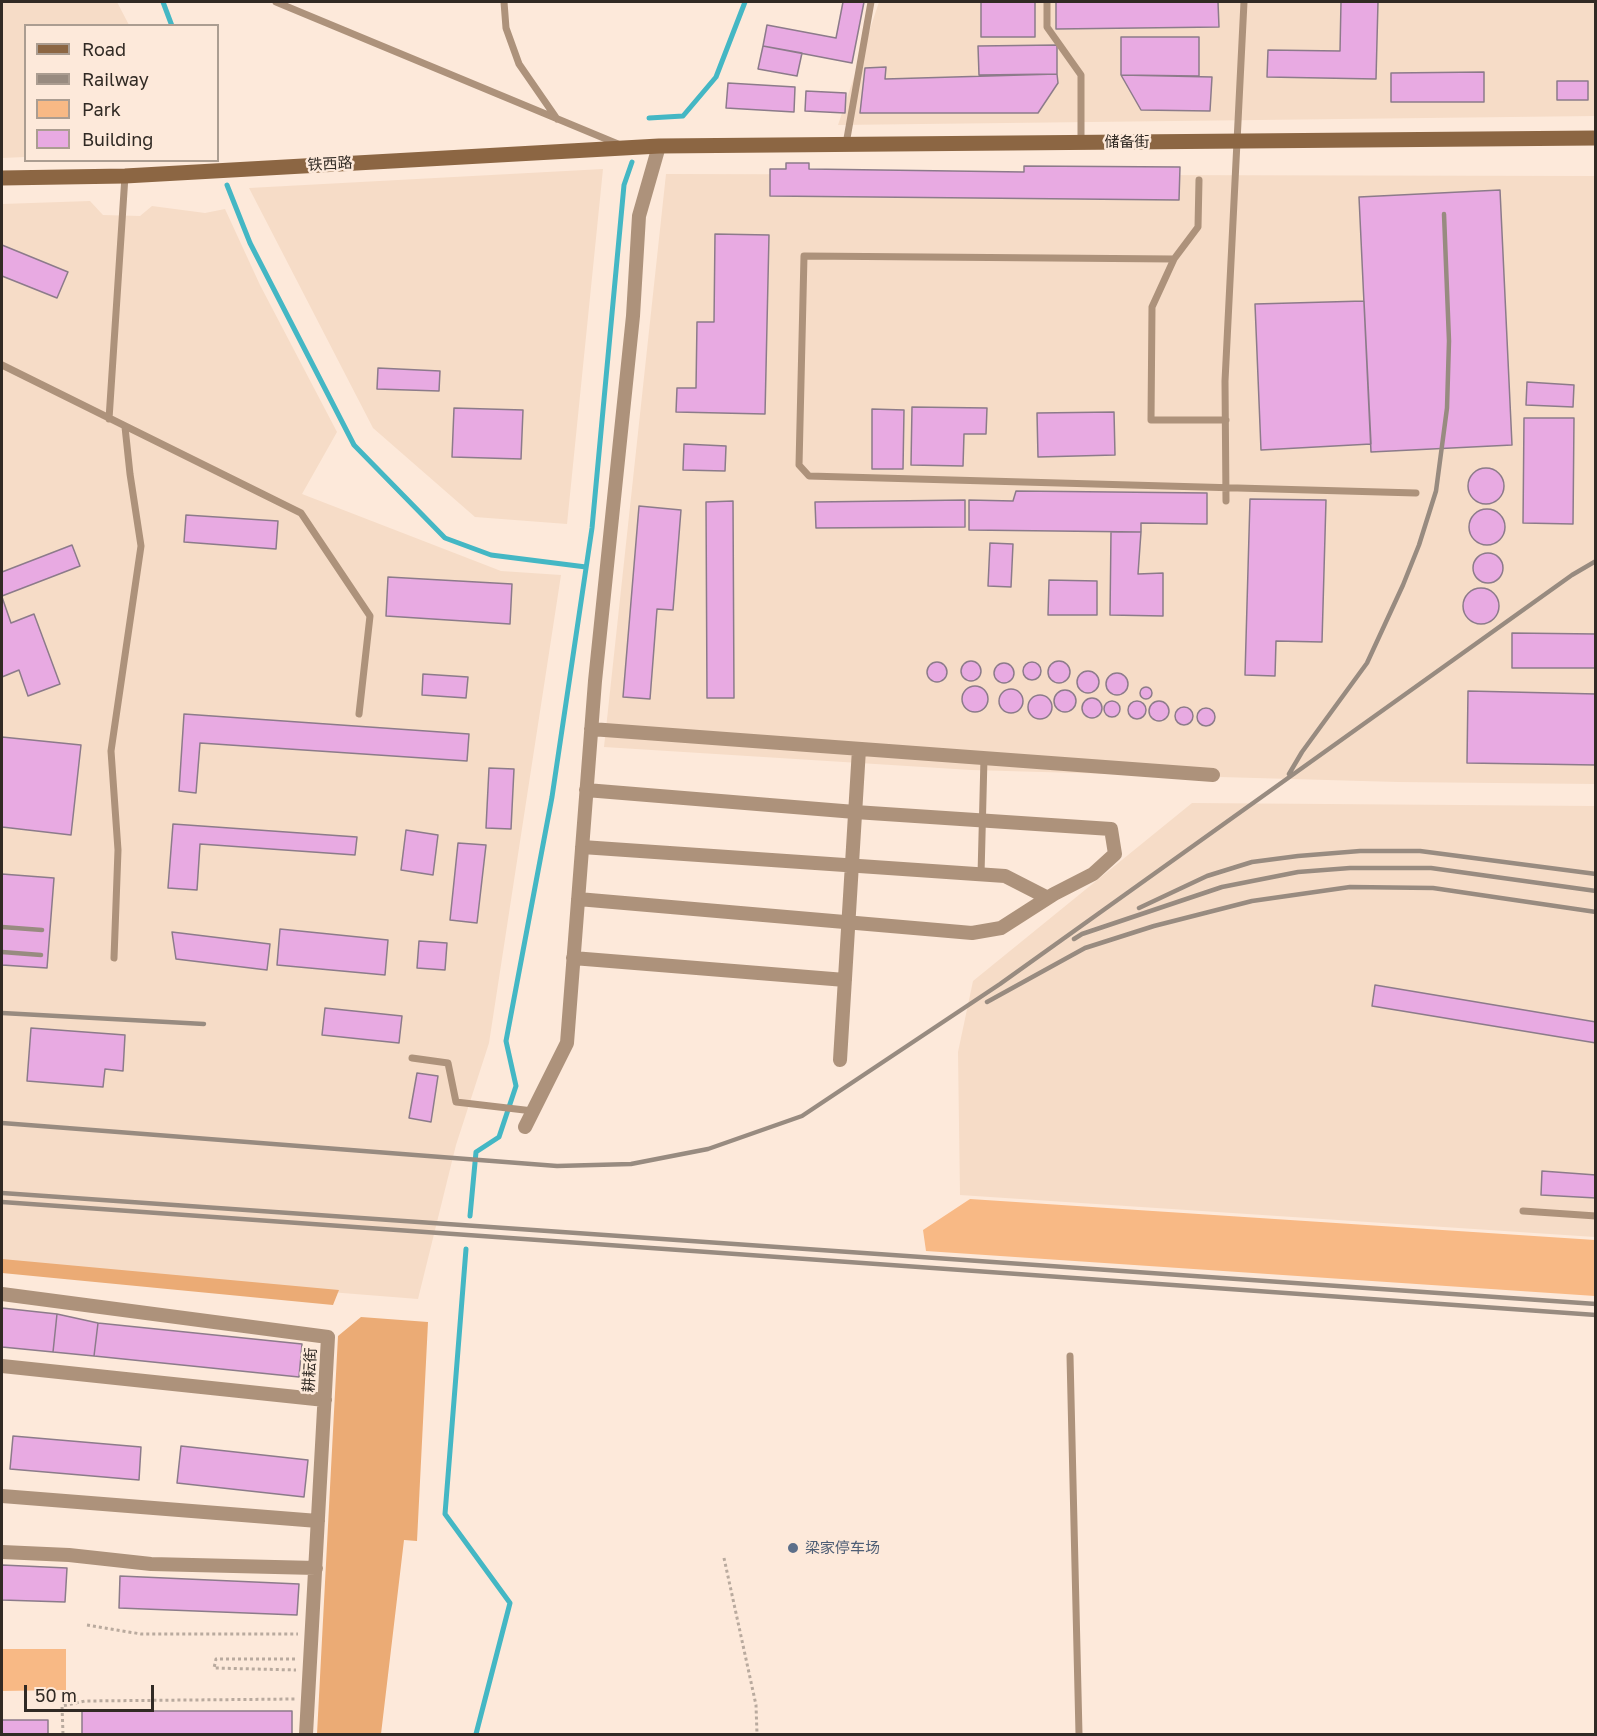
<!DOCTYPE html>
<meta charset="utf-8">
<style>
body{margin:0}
#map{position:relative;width:1597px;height:1736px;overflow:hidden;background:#fde9da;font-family:"Golos Text",sans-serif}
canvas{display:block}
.frame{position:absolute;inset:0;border:3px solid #312a24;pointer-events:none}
.legend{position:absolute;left:24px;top:24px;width:195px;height:138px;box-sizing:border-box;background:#fde9da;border:2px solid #ab9d91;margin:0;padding:8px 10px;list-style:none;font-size:18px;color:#312a24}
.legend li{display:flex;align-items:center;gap:12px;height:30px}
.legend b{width:30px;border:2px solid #ab9d91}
.scale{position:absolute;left:24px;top:1685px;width:130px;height:27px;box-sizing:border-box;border:3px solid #312a24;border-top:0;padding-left:8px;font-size:18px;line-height:21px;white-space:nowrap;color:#312a24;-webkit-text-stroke:4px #fde9da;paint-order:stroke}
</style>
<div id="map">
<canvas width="1597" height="1736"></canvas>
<div class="frame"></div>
<ul class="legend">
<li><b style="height:8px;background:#8c6643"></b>Road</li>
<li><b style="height:8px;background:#988b80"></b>Railway</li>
<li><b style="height:16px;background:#f8b985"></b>Park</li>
<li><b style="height:16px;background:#e8aae2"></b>Building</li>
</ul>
<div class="scale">50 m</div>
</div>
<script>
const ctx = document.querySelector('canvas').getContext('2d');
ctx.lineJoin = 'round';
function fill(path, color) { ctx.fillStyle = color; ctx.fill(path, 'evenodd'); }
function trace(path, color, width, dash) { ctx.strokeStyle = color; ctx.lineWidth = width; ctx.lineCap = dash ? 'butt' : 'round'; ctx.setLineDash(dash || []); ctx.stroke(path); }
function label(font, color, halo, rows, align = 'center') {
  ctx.font = font + ' "Golos Text","Noto Sans SC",sans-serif'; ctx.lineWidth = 5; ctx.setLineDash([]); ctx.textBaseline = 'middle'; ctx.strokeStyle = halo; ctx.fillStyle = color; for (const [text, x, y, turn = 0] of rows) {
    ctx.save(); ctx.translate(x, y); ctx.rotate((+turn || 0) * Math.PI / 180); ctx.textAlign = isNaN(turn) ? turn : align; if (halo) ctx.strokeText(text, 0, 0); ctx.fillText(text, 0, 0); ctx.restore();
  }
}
fill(new Path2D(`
 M2,2h115l12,23 -103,1 -1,131 -23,1z
 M879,2h716v114l-757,9z
 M603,169l-36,355 -92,-7 -102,-89 -124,-240z
 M666,174l929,2v608l-197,-2 -427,-12 -367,-23z
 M90,201l13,14 37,1 12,-10 53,7 20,-4 35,76 77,147 -35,62 199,77 60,4 -72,468 -33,102 -38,154 -416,-33v-1062z
 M1192,803l403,3v431l-635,-42 -2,-143 15,-71z`), '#f6dcc7');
fill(new Path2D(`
 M970,1199l625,41v56l-669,-45 -3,-21z
 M2,1649h64v41l-64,1z`), '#f8b985');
fill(new Path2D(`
 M2,1259l337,31 -6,15 -331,-32z
 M361,1317l67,5 -11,219 -13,-1 -23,194h-64l21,-398z`), '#ebab75');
trace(new Path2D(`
 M163,2l9,24
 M649,118l34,-2 33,-39 29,-75
 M227,185l23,58 104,202 91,93 46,17 95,12
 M470,1216l6,-64 23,-15 17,-51 -10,-45 46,-244 40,-269 32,-343 8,-23
 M466,1249l-21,265 65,89 -34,131`), '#44b7c4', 5);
const building = new Path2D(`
 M843,2h21l-12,61 -89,-17 4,-21 69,13z
 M981,2h54v35h-54z
 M1056,2h162l1,25 -163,2z
 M1341,2h37l-2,77 -109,-2 1,-27 72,1z
 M1121,37h78v39l-78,-1z
 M1057,45v29l-78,1 -1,-29z
 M763,46l39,7 -5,23 -39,-7z
 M886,67l-1,12 172,-5 1,9 -20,30h-178l5,-45z
 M1484,72v30h-93v-29z
 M1121,75l91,2 -2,34 -69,-1z
 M1557,81h31v19h-31z
 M728,83l67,4 -1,25 -68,-4z
 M806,91l40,2 -1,20 -40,-2z
 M786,163h23v6l215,3v-6l156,1 -1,33 -409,-4v-27h16z
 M1500,190l12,255 -141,7 -12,-255z
 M715,234l54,1 -4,179 -89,-2 1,-24h19l1,-66h17z
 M2,245l66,27 -11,26 -55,-22z
 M1364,301l7,143 -110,6 -6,-146z
 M378,368l62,3 -1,20 -62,-2z
 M1527,382l47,3 -1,22 -47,-2z
 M912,407l75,1 -1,26h-22l-1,32 -52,-1z
 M454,408l69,2 -2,49 -69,-2z
 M872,409l32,1 -1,59h-31z
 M1114,412l1,43 -77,2 -1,-44z
 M1524,418h50l-1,106 -50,-1z
 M684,444l42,2 -1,25 -42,-1z
 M1468 486a18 18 0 1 1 36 0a18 18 0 1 1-36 0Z
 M1016,491l191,2v31l-66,-1v9l-172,-2v-30l44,1z
 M1250,499l76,1 -4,142 -46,-1 -1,35 -30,-1z
 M965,500v27l-149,1 -1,-26z
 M733,501l1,197h-27l-1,-196z
 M639,506l42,4 -8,100 -16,-1 -7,90 -27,-2z
 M1469 527a18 18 0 1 1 36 0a18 18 0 1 1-36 0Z
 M186,515l92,6 -2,28 -92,-7z
 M1111,532h30l-3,42 25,-1v43l-53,-1z
 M990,543l23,1 -2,43 -23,-1z
 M72,545l8,21 -78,30v-24z
 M1473 568a15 15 0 1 1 30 0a15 15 0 1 1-30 0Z
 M388,577l124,7 -2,40 -124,-8z
 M1049,580l48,1v34h-49z
 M1463 606a18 18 0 1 1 36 0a18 18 0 1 1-36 0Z
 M2,597l9,26 23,-9 26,70 -32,12 -9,-26 -17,7z
 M1512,633l84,1v34h-84z
 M961 671a10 10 0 1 1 20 0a10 10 0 1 1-20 0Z
 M1048 672a11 11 0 1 1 22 0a11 11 0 1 1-22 0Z
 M1023 671a9 9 0 1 1 18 0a9 9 0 1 1-18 0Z
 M927 672a10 10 0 1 1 20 0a10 10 0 1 1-20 0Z
 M994 673a10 10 0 1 1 20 0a10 10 0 1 1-20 0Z
 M1077 682a11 11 0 1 1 22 0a11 11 0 1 1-22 0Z
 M1106 684a11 11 0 1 1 22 0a11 11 0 1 1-22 0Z
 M423,674l45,3 -2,21 -44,-3z
 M962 699a13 13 0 1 1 26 0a13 13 0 1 1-26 0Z
 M1140 693a6 6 0 1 1 12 0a6 6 0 1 1-12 0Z
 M999 701a12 12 0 1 1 24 0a12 12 0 1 1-24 0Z
 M1054 701a11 11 0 1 1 22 0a11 11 0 1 1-22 0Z
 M1468,691l128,3v71l-129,-2z
 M1028 707a12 12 0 1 1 24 0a12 12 0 1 1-24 0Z
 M1082 708a10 10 0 1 1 20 0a10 10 0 1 1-20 0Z
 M1104 709a8 8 0 1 1 16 0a8 8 0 1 1-16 0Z
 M1128 710a9 9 0 1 1 18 0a9 9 0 1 1-18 0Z
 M1149 711a10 10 0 1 1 20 0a10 10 0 1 1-20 0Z
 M1175 716a9 9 0 1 1 18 0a9 9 0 1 1-18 0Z
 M1197 717a9 9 0 1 1 18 0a9 9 0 1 1-18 0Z
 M184,714l285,20 -2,27 -267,-18 -4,50 -17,-2z
 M2,737l79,8 -10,90 -69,-8z
 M489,768l25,1 -3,60 -25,-1z
 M173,824l184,13 -2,18 -155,-11 -3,46 -29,-2z
 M406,830l32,5 -5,40 -32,-5z
 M458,843l28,2 -9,78 -27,-3z
 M2,874l52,4 -7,90 -45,-3z
 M280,929l108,11 -3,35 -108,-10z
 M172,932l98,12 -3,26 -91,-11z
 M419,941l28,2 -2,27 -28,-2z
 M1375,985l221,37v21l-224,-37z
 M325,1008l77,8 -3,27 -77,-8z
 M31,1028l94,7 -2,36 -18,-2 -2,18 -76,-6z
 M417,1073l21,3 -7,46 -22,-4z
 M1542,1171l54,4v23l-55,-3z
 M2,1308l55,6 -4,38 -51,-5z
 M57,1314l41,9 -4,33 -41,-4z
 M98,1323l204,21 -3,33 -205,-21z
 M13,1436l128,11 -2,33 -129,-11z
 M181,1446l127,14 -4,37 -127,-14z
 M2,1565l65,3 -2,34 -63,-2z
 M120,1576l179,8 -2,31 -178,-7z
 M82,1711h210v23h-210z
 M2,1720h46v14h-46z`);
fill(building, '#e8aae2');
trace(building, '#8c7b8a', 1.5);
trace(new Path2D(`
 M724,1558l32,147 1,29
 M87,1625l54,9h157
 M295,1659h-79l-2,9 82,2
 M63,1734l-1,-28 23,-5 210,-2`), '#b9aa9e', 3, [3, 3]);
trace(new Path2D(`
 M276,2l342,142
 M504,2l2,26 13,36 38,55
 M1047,2v25l34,48v67
 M846,144l25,-142
 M1199,180l-1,47 -24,32 -370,-3 -5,209 10,11 607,17
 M1174,259l-22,48 -1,113h75
 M2,365l299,148 69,103 -11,98
 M109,419l16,-243
 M1226,501l-1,-120 19,-379
 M981,875l3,-117
 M114,958l4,-108 -7,-99 30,-205 -11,-72 -5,-47
 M412,1058l36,5 8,39 77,9
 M1523,1211l73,5
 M1070,1356l9,378`), '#ad927b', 7);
trace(new Path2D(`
 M591,729l622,46
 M582,847l423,29 43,22
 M578,899l394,34 29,-5 53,-34 39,-20 22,-20 -4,-25 -256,-17 -269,-22
 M573,958l272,22
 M840,1060l19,-311
 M525,1127l42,-84 28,-362 38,-365 6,-100 20,-70
 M2,1294l326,43 -22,397
 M2,1366l323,34
 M2,1496l316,25
 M2,1552l67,3 82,9 165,4`), '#ad927b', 14);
trace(new Path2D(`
 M2,178l123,-2 534,-30 937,-8`), '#8c6643', 15);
trace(new Path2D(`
 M1289,774l13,-22 65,-89 36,-78 16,-40 17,-54 11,-83 2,-67 -5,-127
 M1139,908l68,-32 45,-14 46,-6 62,-5h60l176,23
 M2,927l40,3
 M1074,939l8,-5 140,-47 76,-15 52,-4h81l165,23
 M2,952l39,3
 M987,1002l98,-54 69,-22 98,-25 98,-14 83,1 163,24
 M2,1013l202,11
 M2,1123l555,43 74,-2 77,-15 94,-33 198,-132 572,-409 24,-14
 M2,1193l1594,111
 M2,1202l1594,113`), '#988b80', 4.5);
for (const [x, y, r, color] of [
 [793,1548,6,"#5c6f8a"]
]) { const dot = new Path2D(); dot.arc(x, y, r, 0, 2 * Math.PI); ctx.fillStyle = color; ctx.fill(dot); trace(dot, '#fde9da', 2); }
label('15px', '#312a24', '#fde9da', [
 ["储备街",1127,142],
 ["铁西路",330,164,-3],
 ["耕耘街",310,1370,-87]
]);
label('15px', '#4e5e75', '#fde9da', [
 ["梁家停车场",805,1548]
], 'left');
</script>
